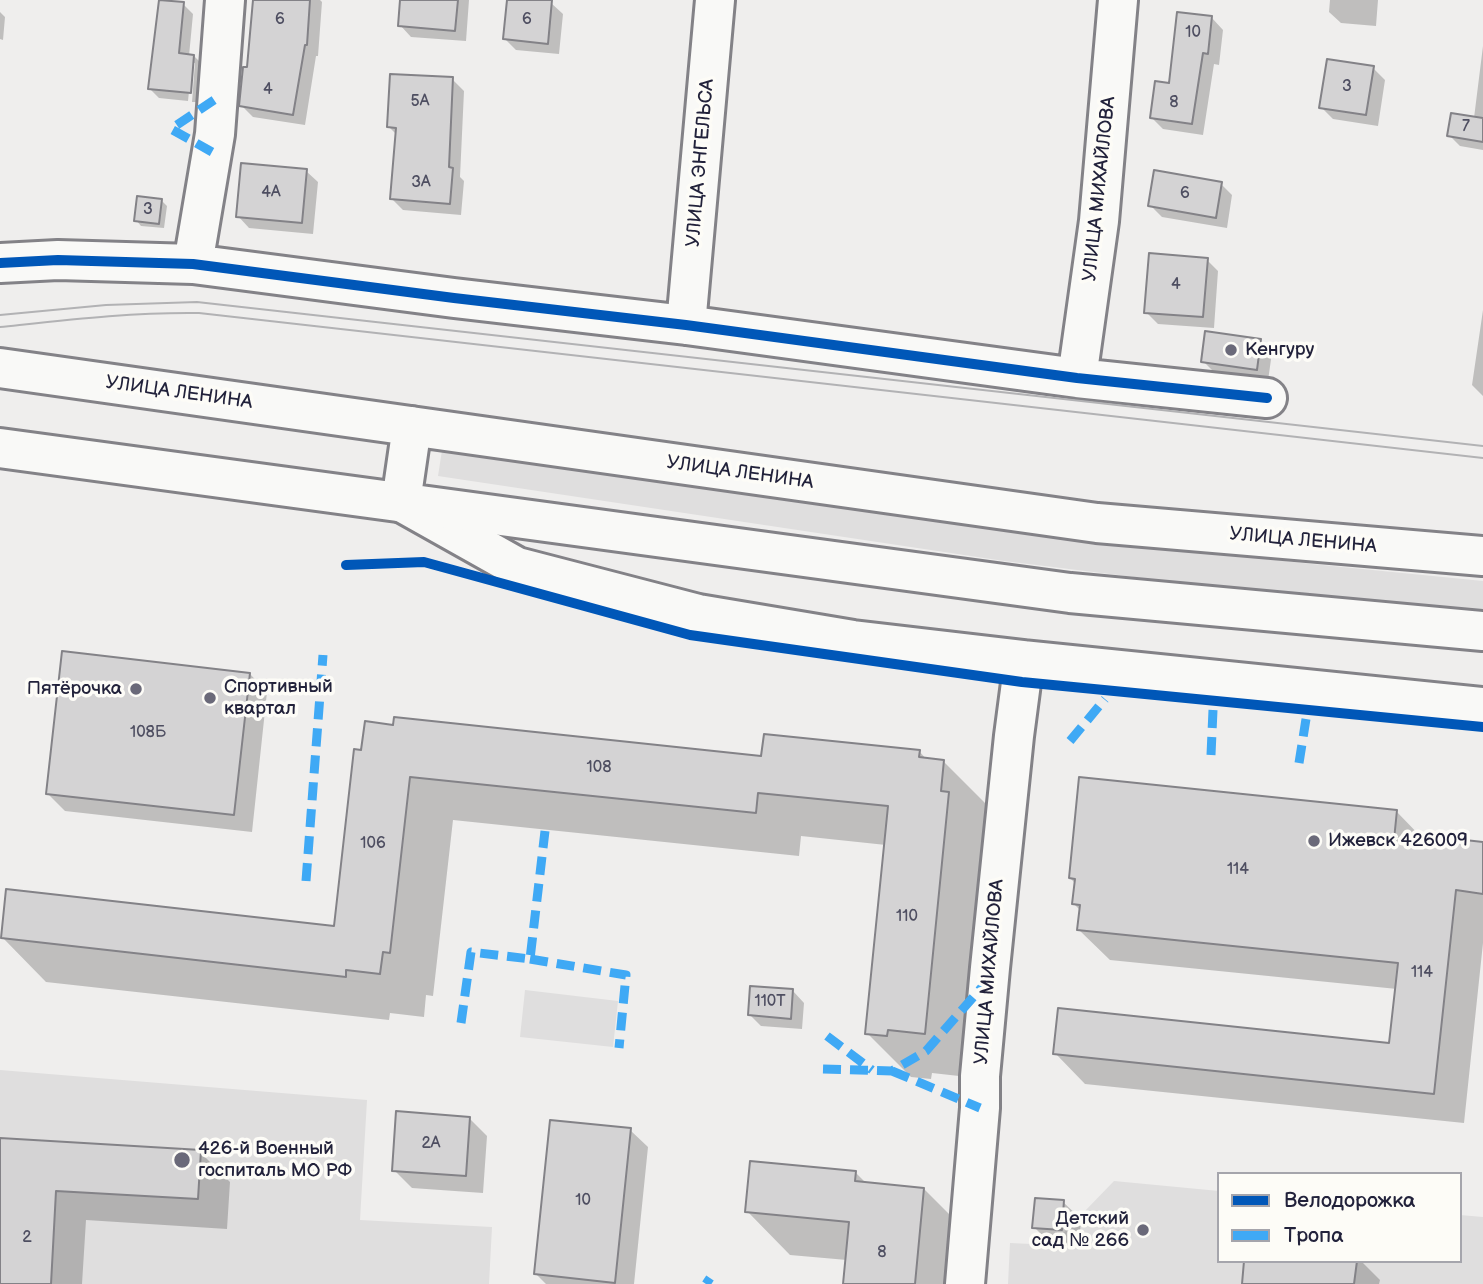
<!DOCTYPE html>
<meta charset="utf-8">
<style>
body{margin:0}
#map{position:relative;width:1483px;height:1284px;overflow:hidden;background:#efeeed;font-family:"Balsamiq Sans",sans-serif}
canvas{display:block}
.legend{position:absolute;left:1217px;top:1172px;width:245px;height:91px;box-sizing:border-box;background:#fdfcf7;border:2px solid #a5a5ac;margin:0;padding:9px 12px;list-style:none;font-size:21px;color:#22223b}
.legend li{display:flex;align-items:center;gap:14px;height:35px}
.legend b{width:35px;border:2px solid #a5a5ac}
</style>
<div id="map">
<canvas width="1483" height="1284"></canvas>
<ul class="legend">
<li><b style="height:9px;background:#0057b8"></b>Велодорожка</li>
<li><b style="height:9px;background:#3fa9f5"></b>Тропа</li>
</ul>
</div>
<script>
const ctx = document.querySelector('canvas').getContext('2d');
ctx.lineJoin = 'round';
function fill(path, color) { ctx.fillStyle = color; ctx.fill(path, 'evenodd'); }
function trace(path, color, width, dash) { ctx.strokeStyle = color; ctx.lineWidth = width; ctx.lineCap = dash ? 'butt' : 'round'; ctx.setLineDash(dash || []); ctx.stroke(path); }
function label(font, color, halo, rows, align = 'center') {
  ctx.font = font + ' "Balsamiq Sans",sans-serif'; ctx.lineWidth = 7; ctx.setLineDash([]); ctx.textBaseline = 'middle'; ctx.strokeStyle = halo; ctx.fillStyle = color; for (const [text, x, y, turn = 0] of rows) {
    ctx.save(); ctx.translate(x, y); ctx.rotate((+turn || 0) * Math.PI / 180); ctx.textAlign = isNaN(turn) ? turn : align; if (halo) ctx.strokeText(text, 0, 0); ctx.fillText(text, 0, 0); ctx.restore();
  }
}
fill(new Path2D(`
 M443,444l578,88 291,32 171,17v31l-284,-27 -195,-24 -566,-85z
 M525,990l93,11 -5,46 -93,-10z
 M0,1070l367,30 -7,120 132,7 -3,57h-489z
 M1114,1181l105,10v70h241v-46l23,2v67h-475l2,-41 42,2z`), '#dfdede');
fill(new Path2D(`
 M255,0h65l2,2 -4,54h-2l-11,69 -52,-8 -12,-12 8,-36z
 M402,0h67l-3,41 -55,-4 -11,-12z
 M509,0l42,3 12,11 -4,40 -43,-4 -11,-11z
 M1330,0h48l-2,26 -35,-3 -12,-11z
 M183,4l10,10 -4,42h5l10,10 -4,36h-8l3,-39h-3l-4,38 -29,-3 -10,-10z
 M0,12l5,5 -2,23 -3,-1z
 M1212,18l11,12 -4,35 -5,-1 -11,71 -40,-6 -12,-12z
 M1483,46v104l-23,-4 -11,-11 25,-17z
 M1373,68l12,12 -7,46 -45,-7 -12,-12z
 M452,79l12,12 -4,86 4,4 -3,34 -58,-5 -12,-12 6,-63 -8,-8z
 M306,171l12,11 -5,52 -64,-6 -11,-12z
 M1221,184l11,11 -5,33 -65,-11 -12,-12z
 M161,200l6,6 -3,22 -23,-2 -5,-6z
 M1207,260l11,11 -4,57 -56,-4 -12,-12z
 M1483,310v86l-11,-11z
 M1260,341l12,11 -4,29 -53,-8 -12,-12z
 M250,674l17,18 -15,140 -187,-21 -18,-18z
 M355,751l408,7 156,-7 8,9 16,1 44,44 -2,25 7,7 -24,240 -36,-4 -1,6 -20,-2 -44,-44 19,-188 -85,-9 -2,20 -346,-36 -20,176 -7,-1 -2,22 -34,-4 -1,7 -343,-38 -43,-44 332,-10z
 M1396,811l30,31v3l22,2 35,-4v100l-19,180 -379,-39 -30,-31 336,-8 6,-56 -287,-29 -31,-30 2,-19 -7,-7 2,-20 -6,-6z
 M793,991l11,12 -2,26 -41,-3 -12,-12z
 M469,1118l18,18 -4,57 -71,-5 -18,-18z
 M630,1130l18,17 -14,137h-88l-10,-10z
 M0,1139l200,13 30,30 -3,47 -141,-9 -4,64h-82z
 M855,1172l12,12 57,5 44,44 -5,51h-118l2,-24 -57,-5 -43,-44z
 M1063,1202l18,17 -2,27 -27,-1 -18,-18z
 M1246,1261h115l19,19 -1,4h-135z`), '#0003');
const building = new Path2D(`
 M159,0l25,2 -5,51 15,2 -3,38 -43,-4z
 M253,0h57l-3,45h-2l-12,70 -54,-9 4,-39h4z
 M400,0h58l-3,31 -57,-5z
 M507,0h45l-4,44 -45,-5z
 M1177,12l35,4 -4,38 -5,-1 -11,71 -42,-6 5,-37 14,2z
 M1327,59l47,7 -8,49 -47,-7z
 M390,74l63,3 -4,90 4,1 -3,36 -60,-5 6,-71 -9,-1z
 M1451,113l32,5v24l-36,-6z
 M241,163l66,6 -5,54 -66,-6z
 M1154,170l68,12 -6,36 -68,-12z
 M137,196l25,3 -3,25 -25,-3z
 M1149,253l59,5 -5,59 -59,-4z
 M1205,331l56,8 -4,31 -56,-8z
 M62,651l188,22 -16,142 -188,-21z
 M394,717l367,39 3,-22 156,16 -1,7 25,3 -3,31 8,1 -24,242 -37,-4 -1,6 -22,-2 23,-228 -130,-13 -2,20 -346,-36 -20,176 -7,-1 -3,22 -34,-4v7l-345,-39 5,-49 328,37 20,-177 7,1 4,-29 28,4z
 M1079,777l318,33 -3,30 52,5 1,-7 36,4v52l-27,-4 -22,204 -381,-40 5,-46 331,35 9,-80 -321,-33 3,-25 -8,-1 3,-25 -6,-1z
 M750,986l43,3 -2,30 -43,-4z
 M396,1111l74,6 -4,59 -74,-5z
 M550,1120l81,8 -16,155 -81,-9z
 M0,1138l201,12 -3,49 -142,-8 -5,93h-51z
 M750,1161l106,10 -1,10 69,7 -9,96h-72l6,-62 -104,-10z
 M1035,1198l29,2 -2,30 -30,-2z
 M1244,1261h113l-3,23h-112z`);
fill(building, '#d4d3d4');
trace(building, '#838287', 2);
const minor = new Path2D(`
 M0,263l58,-3 135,4 261,34 232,27 391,53 190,20
 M193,264l22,-130 10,-134
 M686,325l29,-325
 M1077,378l22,-157 19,-221
 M403,503l114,64 181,47 155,26 171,20 459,47
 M965,1284l15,-176v-32l10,-108 24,-232 10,-76`);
const major = new Path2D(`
 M0,368l1097,155 386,33
 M0,448l1070,145 413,38
 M401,502l11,-76`);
trace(minor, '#838287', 44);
trace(major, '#838287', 44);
trace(minor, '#f9f9f7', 38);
trace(major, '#f9f9f7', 38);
trace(new Path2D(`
 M0,315l106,-10 91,-3 1286,144
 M0,327c66,-7 132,-15 199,-14l1284,145`), '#b2b2b4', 2);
trace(new Path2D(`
 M212,152l-41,-23 46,-31
 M1070,741l35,-42
 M1211,755l2,-45
 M1299,763l7,-44
 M306,881l17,-226
 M530,959l96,16 -7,73
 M461,1023l10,-71 59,7 15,-128
 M827,1036l45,34
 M823,1069l69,2 34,-20 63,-72
 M892,1071l88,37
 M706,1284l4,-6`), '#3fa9f5', 9, [18, 9]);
trace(new Path2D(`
 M0,263l58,-3 135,4 261,34 232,27 391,53 190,20
 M346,565l78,-3 266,73 332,47 461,45`), '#0057b8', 10);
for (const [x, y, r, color] of [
 [1231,350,7,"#6a6979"],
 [136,689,7,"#6a6979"],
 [210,698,7,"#6a6979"],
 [1314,841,7,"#6a6979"],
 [182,1160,9,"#6a6979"],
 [1143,1230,7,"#6a6979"]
]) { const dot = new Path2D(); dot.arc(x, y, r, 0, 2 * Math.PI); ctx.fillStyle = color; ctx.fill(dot); trace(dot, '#fdfcf7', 2.5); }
label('16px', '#4e4e61', null, [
 ["6",280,20],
 ["6",527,20],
 ["10",1193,33],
 ["3",1347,87],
 ["4",268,90],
 ["5А",420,102],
 ["8",1174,103],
 ["7",1466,127],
 ["3А",421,183],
 ["4А",271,193],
 ["6",1185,194],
 ["3",148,210],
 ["4",1176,285],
 ["108Б",148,733],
 ["108",599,768],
 ["106",373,844],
 ["114",1238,870],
 ["110",907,917],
 ["114",1422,973],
 ["110Т",770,1002],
 ["2А",431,1144],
 ["10",583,1201],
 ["2",27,1238],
 ["8",882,1253]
]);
label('19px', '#22223b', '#fdfcf7', [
 ["УЛИЦА ЭНГЕЛЬСА",701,163,-85],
 ["УЛИЦА МИХАЙЛОВА",1100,189,-84],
 ["УЛИЦА ЛЕНИНА",179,393,8],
 ["УЛИЦА ЛЕНИНА",740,473,8],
 ["УЛИЦА ЛЕНИНА",1303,541,5],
 ["УЛИЦА МИХАЙЛОВА",990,972,-85]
]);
label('19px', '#22223b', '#fdfcf7', [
 ["Кенгуру",1245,350],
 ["Спортивный",224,687],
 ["квартал",224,709],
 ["Пятёрочка",122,689,"right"],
 ["Ижевск 426009",1328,841],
 ["426-й Военный",198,1149],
 ["госпиталь МО РФ",198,1171],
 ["Детский",1129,1219,"right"],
 ["сад № 266",1129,1241,"right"]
], 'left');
</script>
